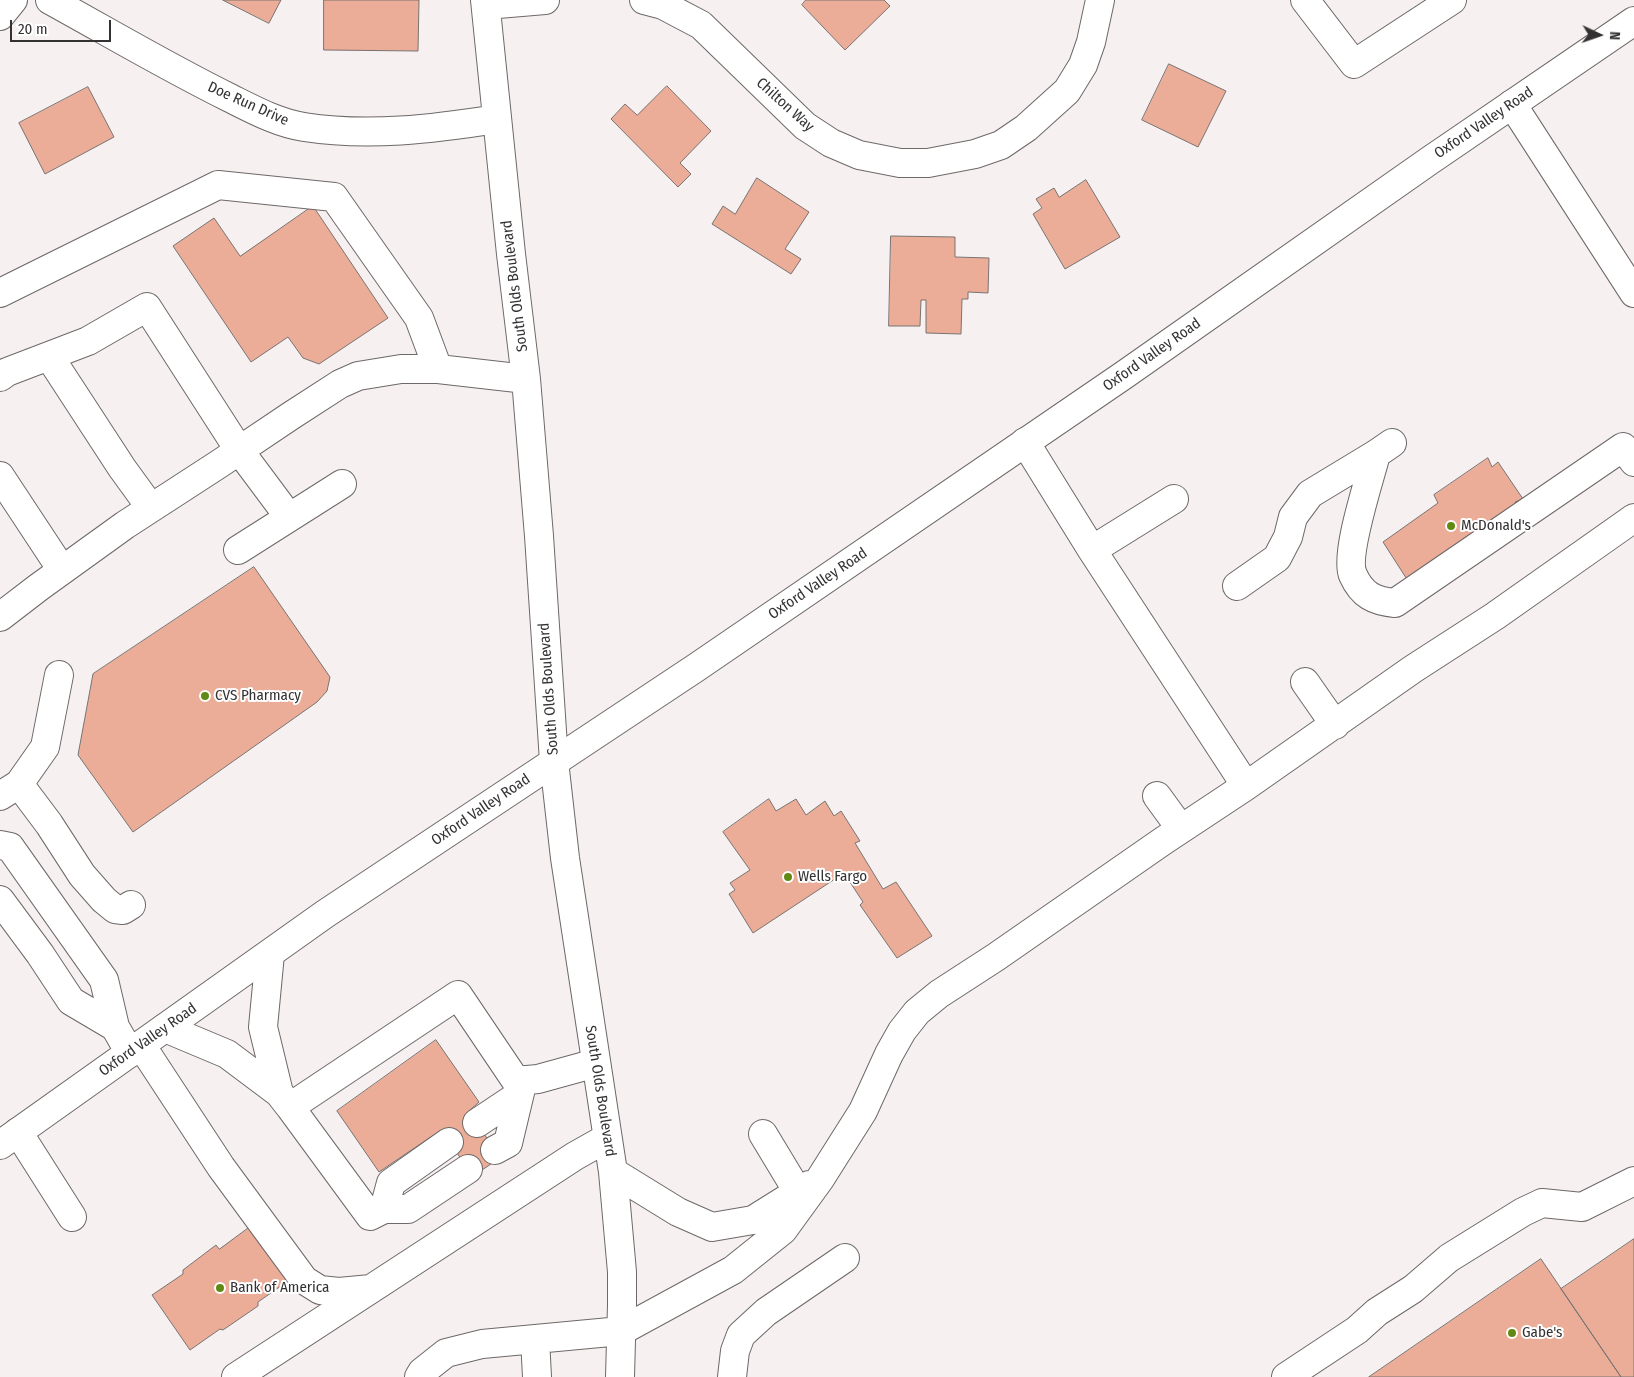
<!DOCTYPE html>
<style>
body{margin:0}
#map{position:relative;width:1634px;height:1377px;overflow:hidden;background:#f6f0f0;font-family:"Fira Sans Condensed",sans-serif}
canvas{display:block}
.north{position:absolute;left:1574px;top:10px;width:50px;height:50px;-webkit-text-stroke:4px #fff;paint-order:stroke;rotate:93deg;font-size:14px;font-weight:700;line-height:20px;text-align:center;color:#333131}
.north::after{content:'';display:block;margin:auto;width:18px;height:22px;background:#333131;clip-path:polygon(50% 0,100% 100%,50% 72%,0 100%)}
.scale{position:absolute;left:10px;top:20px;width:101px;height:22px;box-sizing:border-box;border:2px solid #333131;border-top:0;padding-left:6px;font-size:15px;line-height:18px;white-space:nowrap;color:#333131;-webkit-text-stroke:4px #fff;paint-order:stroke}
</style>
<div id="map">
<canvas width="1634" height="1377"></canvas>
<div class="north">N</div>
<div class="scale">20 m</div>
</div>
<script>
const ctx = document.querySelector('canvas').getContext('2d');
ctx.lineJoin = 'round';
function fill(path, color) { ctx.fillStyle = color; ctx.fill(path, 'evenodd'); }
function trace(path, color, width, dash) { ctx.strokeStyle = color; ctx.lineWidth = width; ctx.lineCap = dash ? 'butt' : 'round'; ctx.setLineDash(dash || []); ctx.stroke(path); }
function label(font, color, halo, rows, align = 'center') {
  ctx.font = font + ' "Fira Sans Condensed",sans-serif'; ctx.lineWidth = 4; ctx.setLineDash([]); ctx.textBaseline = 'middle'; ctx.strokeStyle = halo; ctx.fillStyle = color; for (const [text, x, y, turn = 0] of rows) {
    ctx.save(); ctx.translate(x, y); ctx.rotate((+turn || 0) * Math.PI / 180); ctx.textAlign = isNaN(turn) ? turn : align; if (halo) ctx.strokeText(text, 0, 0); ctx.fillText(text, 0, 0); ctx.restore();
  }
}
const building = new Path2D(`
 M223,0h58l-12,23z
 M324,0h95l-1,51 -94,-1z
 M806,0h78l6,6 -45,44 -43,-45z
 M1169,64l57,27 -28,56 -56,-27z
 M667,86l44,45 -31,32 11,11 -13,13 -67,-68 14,-15 12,11z
 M88,87l26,50 -69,37 -26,-51z
 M757,178l52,34 -24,37 16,10 -10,15 -79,-50 11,-18 12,8z
 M1086,180l34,57 -55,32 -32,-55 9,-6 -6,-9 18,-11 5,9z
 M313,206l75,112 -69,46 -16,-6 -15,-21 -37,25 -78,-116 41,-28 26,38z
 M891,236l64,1v20l34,1 -1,35 -20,-1v7h-6l-1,35 -35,-1v-33h-5l-1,26h-31z
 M1488,458l4,9 6,-5 25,37 -8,3 6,8 -111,74 -27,-42 55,-39 -4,-8z
 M254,567l76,110 -3,14 -10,11 -184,130 -55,-77 15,-81z
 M769,799l7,12 20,-12 10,16 19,-14 9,15 7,-5 19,30 -5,2 28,46 13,-7 36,54 -35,22 -37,-53 3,-3 -19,-29 -91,60 -24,-39 6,-4 -5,-7 20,-13 -27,-38z
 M436,1040l43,62 -10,9 31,47 -27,18 -32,-46 -62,42 -42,-61z
 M250,1227l38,54 -30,21v4l-35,24 -3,-1 -30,21 -38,-55 31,-21v-4l33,-25 3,4z
 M1634,1239v138h-13l-60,-88z
 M1541,1259l80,118h-252z`);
fill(building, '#ecad98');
trace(building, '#787371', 1);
const minor = new Path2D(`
 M50,0c60,33 119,68 180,98 24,12 48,25 74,29 64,10 129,2 193,-8
 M485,0l26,254 15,125 13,157 15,225 11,97 48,314 9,100v33l-2,72
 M644,0l19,5 38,20 104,101 26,17 28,12 41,8h28l47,-9 26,-9 25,-17 41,-37 16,-26 8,-23 9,-42
 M1305,0l49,64 98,-64
 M486,5l59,-5
 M0,16l13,-16
 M1512,104l122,189
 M0,293l218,-108 116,12 85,121 19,51
 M49,356l73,112 29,40
 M0,377l7,-5 81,-31 59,-34 92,143 50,67
 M1025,442l67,108 154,236
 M1376,454c-6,24 -32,101 -23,121 9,20 21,26 42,28l228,-156 11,15
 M0,476l62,94
 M238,550l104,-66
 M1092,550l82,-51
 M1237,586l40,-28 11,-21 5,-20 17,-23 66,-40 16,-11
 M0,617l39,-30 86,-62 94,-61 73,-49 48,-31 18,-8 43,-7h37l88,10
 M1305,682l30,43
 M19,784l30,40 33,51 22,25 11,9 8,1 8,-5
 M0,796l19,-12 26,-37 14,-72
 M1157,796l24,33
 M0,845l10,2 94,133 11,47 15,26
 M0,900l40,54 31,47 44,26
 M270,954l-7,73 16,66
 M165,1028l62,26 52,39 11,14 168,-112 58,86 22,-2 58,-16
 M141,1045l80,122 83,113 16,10 19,2 32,-3
 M290,1107l80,109 14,-7h24l60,-40
 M477,1123l42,-28
 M18,1132l54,85
 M763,1134l35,58
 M495,1150l13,-7 15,-63
 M613,1172l65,40 34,15 41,-7 56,-35
 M384,1209l7,-26 58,-41
 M535,1339l2,38
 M236,1377l339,-221 32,-18
 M419,1377l3,-5 24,-19 36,-9 139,-13 112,-61 50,-40 37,-51 43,-68 26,-57 13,-23 15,-19 22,-18 57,-37 167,-116 83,-55 167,-117 82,-53 139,-98
 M732,1377l3,-26 6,-16 25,-23 79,-54
 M1286,1377l71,-47 20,-18 36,-23 36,-31 74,-46 19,-9 40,4 52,-26`);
const major = new Path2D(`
 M0,1145l325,-231 372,-247 427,-292 305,-214 205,-140`);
trace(minor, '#6e6868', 30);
trace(major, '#6e6868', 30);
trace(minor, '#fff', 28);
trace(major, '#fff', 28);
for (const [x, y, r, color] of [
 [1451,526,5,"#628913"],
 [205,696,5,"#628913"],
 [788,877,5,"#628913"],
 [220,1288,5,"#628913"],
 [1512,1333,5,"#628913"]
]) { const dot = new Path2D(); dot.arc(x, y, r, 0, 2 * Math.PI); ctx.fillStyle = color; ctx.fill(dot); trace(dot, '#fff', 2); }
label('15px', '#333131', '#fff', [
 ["Doe Run Drive",248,104,24],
 ["Chilton Way",785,105,42],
 ["Oxford Valley Road",1484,123,-34],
 ["South Olds Boulevard",515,286,-97],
 ["Oxford Valley Road",1152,355,-35],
 ["Oxford Valley Road",818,584,-34],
 ["South Olds Boulevard",549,689,-94],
 ["Oxford Valley Road",481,810,-34],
 ["Oxford Valley Road",148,1040,-35],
 ["South Olds Boulevard",600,1091,81]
]);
label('15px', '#333131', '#fff', [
 ["McDonald's",1461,526],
 ["CVS Pharmacy",215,696],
 ["Wells Fargo",798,877],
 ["Bank of America",230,1288],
 ["Gabe's",1522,1333]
], 'left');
</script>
